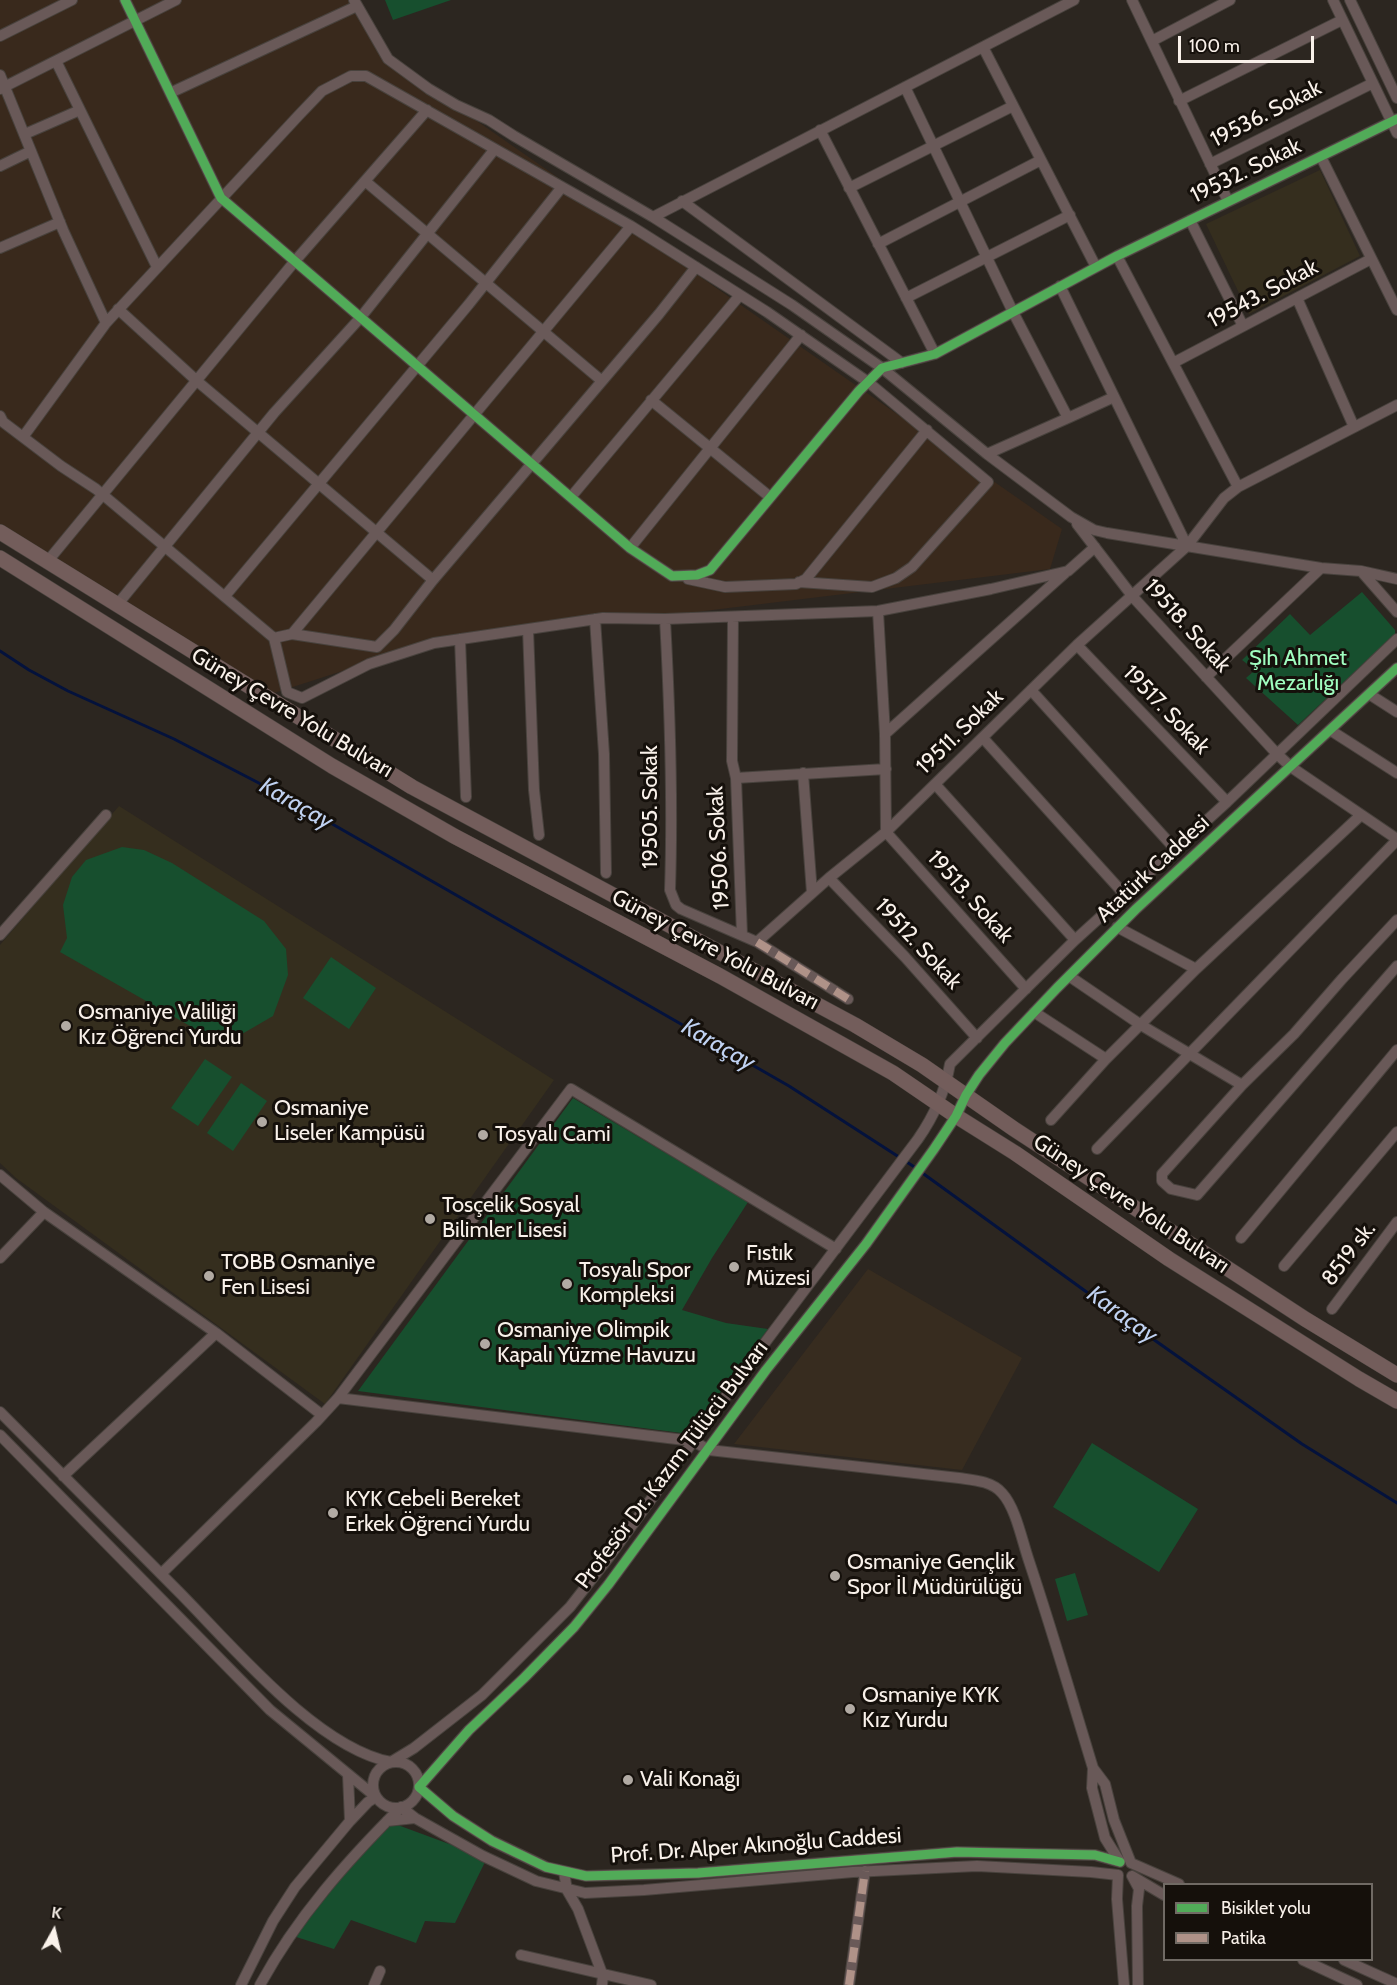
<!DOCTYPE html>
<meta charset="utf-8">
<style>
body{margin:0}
#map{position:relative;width:1397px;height:1985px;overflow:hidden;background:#2c2620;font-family:Cabin,sans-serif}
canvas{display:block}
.legend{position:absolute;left:1163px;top:1883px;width:210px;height:78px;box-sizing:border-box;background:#15100b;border:2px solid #706a64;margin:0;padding:8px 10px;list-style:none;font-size:18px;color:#f9f1ea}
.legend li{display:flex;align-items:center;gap:12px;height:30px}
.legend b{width:30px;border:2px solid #706a64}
.north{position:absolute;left:24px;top:1901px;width:60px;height:60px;-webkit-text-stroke:4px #15100b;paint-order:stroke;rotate:8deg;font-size:16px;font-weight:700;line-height:24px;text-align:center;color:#f9f1ea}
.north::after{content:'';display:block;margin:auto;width:21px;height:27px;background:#f9f1ea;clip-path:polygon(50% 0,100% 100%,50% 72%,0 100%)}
.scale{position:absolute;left:1178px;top:36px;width:136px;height:27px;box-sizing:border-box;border:3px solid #f9f1ea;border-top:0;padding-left:8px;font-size:18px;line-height:21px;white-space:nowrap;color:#f9f1ea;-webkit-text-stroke:4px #15100b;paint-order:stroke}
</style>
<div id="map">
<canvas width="1397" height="1985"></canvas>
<ul class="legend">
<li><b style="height:8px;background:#51ab58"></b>Bisiklet yolu</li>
<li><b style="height:8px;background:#af9288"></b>Patika</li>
</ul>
<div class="north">K</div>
<div class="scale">100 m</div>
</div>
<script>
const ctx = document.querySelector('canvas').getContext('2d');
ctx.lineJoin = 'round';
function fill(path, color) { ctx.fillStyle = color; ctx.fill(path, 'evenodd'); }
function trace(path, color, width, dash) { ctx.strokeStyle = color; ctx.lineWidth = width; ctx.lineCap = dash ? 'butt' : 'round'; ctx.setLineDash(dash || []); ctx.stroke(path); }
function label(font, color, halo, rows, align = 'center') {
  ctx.font = font + ' Cabin,sans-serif'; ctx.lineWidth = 6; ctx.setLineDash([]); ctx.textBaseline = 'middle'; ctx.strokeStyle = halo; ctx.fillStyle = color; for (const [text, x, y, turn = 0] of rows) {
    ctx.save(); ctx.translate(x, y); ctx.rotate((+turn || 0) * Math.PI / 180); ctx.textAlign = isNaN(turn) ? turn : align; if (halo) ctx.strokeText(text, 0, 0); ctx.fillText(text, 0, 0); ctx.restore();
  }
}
fill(new Path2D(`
 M868,1269l154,89 -60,112 -228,-26z`), '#372c1f');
fill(new Path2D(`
 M0,0h355l33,59 674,470 -12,40 -527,64 -134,23 -118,38 -271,-169z`), '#39291c');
fill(new Path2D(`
 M1320,170l40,86 -111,58 -43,-90z
 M119,806l435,274 -229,324 -309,-226 -16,-15v-218z`), '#352e1e');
fill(new Path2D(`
 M385,0h66l-58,20z
 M1362,592l33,38v4l-97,91 -52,-47 9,-8 -13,-10 48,-46 20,21z
 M122,847l22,3 28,13 92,58 22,28 2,26 -15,41 -31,18h-28l-1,5 -153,-87 7,-14 -4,-33 9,-28 14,-17z
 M331,957l45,31 -27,41 -46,-31z
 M205,1059l27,18 -34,49 -27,-18z
 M241,1083l26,18 -34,50 -26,-18z
 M573,1098l175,104 -36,56 -30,52 44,13 42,6 -79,105 -331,-43z
 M1092,1443l106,66 -39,63 -106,-65z
 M1075,1573l13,42 -21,6 -12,-42z
 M387,1821l73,27 25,14 -30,61 -30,-2 -9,22 -65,-23 -17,29 -44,-14z`), '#174f2e');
trace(new Path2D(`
 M0,651l29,19 39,21 106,48 106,55 509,292 127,82
 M921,1172l178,129 203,143 95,59`), '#04123c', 3);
const minor = new Path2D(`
 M125,0l96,198 409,350 42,28 25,-1 13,-5 149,-179 23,-23 53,-14 182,-98 280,-137
 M354,0l34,59 41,30 27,16 33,15 25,16 139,81 139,88 90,63 105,86 84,63 23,13 13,3 214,35 40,3 36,8
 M1132,0l96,201
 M1333,0l64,133
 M1350,0l47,98
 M0,36l72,-36
 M1152,41l78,-41
 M983,47l113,220
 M56,61l101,206
 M0,75l63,155 43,93
 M905,87l108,225 55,106 46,-21
 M0,89l176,-89
 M170,93l187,-87
 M1179,101l163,-81
 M820,130l115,224
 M25,134l55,-24
 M1321,157l76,153
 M1210,164l163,-81
 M0,166l31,-15
 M365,181l237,200
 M849,188l164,-82
 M682,201l220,162
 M653,217l421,-217
 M1190,220l53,106
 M878,244l163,-84
 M0,248l60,-26
 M1060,286l127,260
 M906,298l164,-83
 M1297,298l57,129
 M118,309l79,72 236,199
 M1173,363l198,-104
 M651,400l119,97
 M0,416l3,6 58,44 35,23 178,149 13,54 15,6 67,-34 65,-21 169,-25 62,1 213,-8 113,-22 77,-18 27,-24
 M23,437l83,-114 193,-208 23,-24 29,-15h15l265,150 136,86 101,70 120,100 -76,85 -16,11 -24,9 -73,-5
 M987,454l81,-36
 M1238,487l159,-82
 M571,497l169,-202
 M1077,524l56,73 144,157 14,13 106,72
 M630,548l171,-213
 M47,562l248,-301 132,-151
 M1361,571l36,41
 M688,579l37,8 71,-3 10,-5 121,-149
 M225,596l244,-292 93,-117
 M117,605l157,-192 87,-96 133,-167
 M878,611l7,123 1,98 140,157
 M733,617l-1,144 4,17 6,157
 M595,619l9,135 2,119
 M665,619c5,91 8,181 5,271l6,15 5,4 76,33 91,57
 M528,629l6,161 5,45
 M292,634l85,13 17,-17 39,-50 226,-266 37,-47
 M274,638l18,-4 339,-408
 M460,639l6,158
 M1077,645l150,157
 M1206,677l115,-109
 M1031,690l144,159
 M1369,694l28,18
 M1330,730l67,43
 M885,734l180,-161
 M983,738l141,156
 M803,773l9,120
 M736,778l150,-9
 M935,784l140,156
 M829,878l76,79 72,81
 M1397,920l-55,59 -48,55 -52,51 -80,89v7l9,8 26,6 200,-229
 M1117,927l79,42
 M0,935l106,-120
 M757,942l72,-64 57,-46 191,-187 110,-99 37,-48 14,-11 -121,-231
 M1069,976l72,49 101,60
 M1034,1012l72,47
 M1051,1120l55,-61 90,-90 165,-154
 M1097,1149l300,-309
 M0,1175l44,37 -44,46
 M44,1212l172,121 106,82
 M1241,1238l156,-188
 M1284,1266l113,-134
 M1332,1309l65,-87
 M338,1398l355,43 16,9 250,28c14,2 33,3 43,15 14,15 20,48 27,68 23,69 43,138 64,207l-1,20 13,50 15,24
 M0,1412c59,60 118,119 177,178 53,53 139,158 214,172l23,-14 68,-53 88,-88 39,-50 158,-217 151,-201c16,-23 27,-47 32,-75l125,-124 152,-138 170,-163
 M0,1435l270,275 106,87 -8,5 -18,19 -55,66 -22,34 -32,64
 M63,1476l153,-143
 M161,1574l155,-152 22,-24 233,-309 265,160
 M373 1785a23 23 0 1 1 46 0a23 23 0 1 1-46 0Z
 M1093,1768l12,16 9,36 17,43 48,21
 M348,1775l2,46
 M387,1821l28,-3
 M1120,1862l-25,-7 -138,-3 -259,21 -112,3 -40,-9 -54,-26 -39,-25 -34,-29 50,-57 55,-52 50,-51 34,-42 158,-215 100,-126 68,-95 22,-33 10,-21 13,-20 26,-32 52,-55 79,-79 261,-241
 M564,1872l3,18 11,19 25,67 -1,9
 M1132,1876l7,13 -2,17 1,79
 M1132,1876l32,19
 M521,1955l130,30
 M1303,1960l54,25
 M1344,1960l53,24
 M260,1985c37,-68 87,-124 141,-178l14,11 68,38 53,25 49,12 59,-3 209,-18 124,-6 114,6 27,3 -1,24 7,86
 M374,1985l6,-14
 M849,1985l16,-114`);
const highway = new Path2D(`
 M0,532l412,255 443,238 67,40 92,64 291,190 92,56
 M0,558l332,208 122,70 266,140 173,97 63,43 59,37 154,106 190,120 38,22`);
trace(minor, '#48423d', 12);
trace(highway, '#48423d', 16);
trace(minor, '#695958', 10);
trace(highway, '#735d5b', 15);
trace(new Path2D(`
 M757,942l91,57
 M849,1985l16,-114`), '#af9288', 8, [15, 8]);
trace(new Path2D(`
 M125,0l96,198 409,350 42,28 25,-1 13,-5 149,-179 23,-23 53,-14 182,-98 280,-137
 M1120,1862l-25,-7 -138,-3 -259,21 -112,3 -40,-9 -54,-26 -39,-25 -34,-29 50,-57 55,-52 50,-51 34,-42 158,-215 100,-126 68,-95 22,-33 10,-21 13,-20 26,-32 52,-55 79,-79 261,-241`), '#51ab58', 9);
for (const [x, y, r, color] of [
 [66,1026,6,"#b1aaa3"],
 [262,1122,6,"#b1aaa3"],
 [483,1135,6,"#b1aaa3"],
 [430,1219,6,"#b1aaa3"],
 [734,1267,6,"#b1aaa3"],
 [209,1276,6,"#b1aaa3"],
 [567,1284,6,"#b1aaa3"],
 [485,1344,6,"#b1aaa3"],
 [333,1513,6,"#b1aaa3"],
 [835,1576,6,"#b1aaa3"],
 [850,1709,6,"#b1aaa3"],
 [628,1780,6,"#b1aaa3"]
]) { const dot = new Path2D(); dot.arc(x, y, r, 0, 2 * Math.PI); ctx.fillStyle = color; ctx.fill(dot); trace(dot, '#15100b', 2); }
label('22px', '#f9f1ea', '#15100b', [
 ["19536. Sokak",1266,114,-27],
 ["19532. Sokak",1246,171,-26],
 ["19543. Sokak",1263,294,-28],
 ["19518. Sokak",1187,626,48],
 ["19517. Sokak",1166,710,46],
 ["Güney Çevre Yolu Bulvarı",292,713,31],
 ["19511. Sokak",960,732,-44],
 ["19505. Sokak",651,807,-90],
 ["19506. Sokak",719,848,-93],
 ["Atatürk Caddesi",1153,869,-43],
 ["19513. Sokak",970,897,48],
 ["19512. Sokak",918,944,47],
 ["Güney Çevre Yolu Bulvarı",715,950,28],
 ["Güney Çevre Yolu Bulvarı",1131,1204,34],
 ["8519 sk.",1349,1254,-53],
 ["Profesör Dr. Kazım Tülücü Bulvarı",672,1465,-53],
 ["Prof. Dr. Alper Akınoğlu Caddesi",756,1846,-4]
]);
label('22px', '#a0fdbf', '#15100b', [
 ["Şıh Ahmet",1298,659],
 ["Mezarlığı",1298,684]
]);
label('22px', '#f9f1ea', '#15100b', [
 ["Osmaniye Valiliği",78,1013],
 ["Kız Öğrenci Yurdu",78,1038],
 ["Osmaniye",274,1109],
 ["Liseler Kampüsü",274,1134],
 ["Tosyalı Cami",495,1135],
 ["Tosçelik Sosyal",442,1206],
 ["Bilimler Lisesi",442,1231],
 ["Fıstık",746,1254],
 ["Müzesi",746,1279],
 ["TOBB Osmaniye",221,1263],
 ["Fen Lisesi",221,1288],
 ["Tosyalı Spor",579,1271],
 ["Kompleksi",579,1296],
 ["Osmaniye Olimpik",497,1331],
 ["Kapalı Yüzme Havuzu",497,1356],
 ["KYK Cebeli Bereket",345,1500],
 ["Erkek Öğrenci Yurdu",345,1525],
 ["Osmaniye Gençlik",847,1563],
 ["Spor İl Müdürülüğü",847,1588],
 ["Osmaniye KYK",862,1696],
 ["Kız Yurdu",862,1721],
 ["Vali Konağı",640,1780]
], 'left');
label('italic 24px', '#c0d2f2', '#15100b', [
 ["Karaçay",296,804,30],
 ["Karaçay",718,1045,30],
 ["Karaçay",1122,1315,36]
]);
</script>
